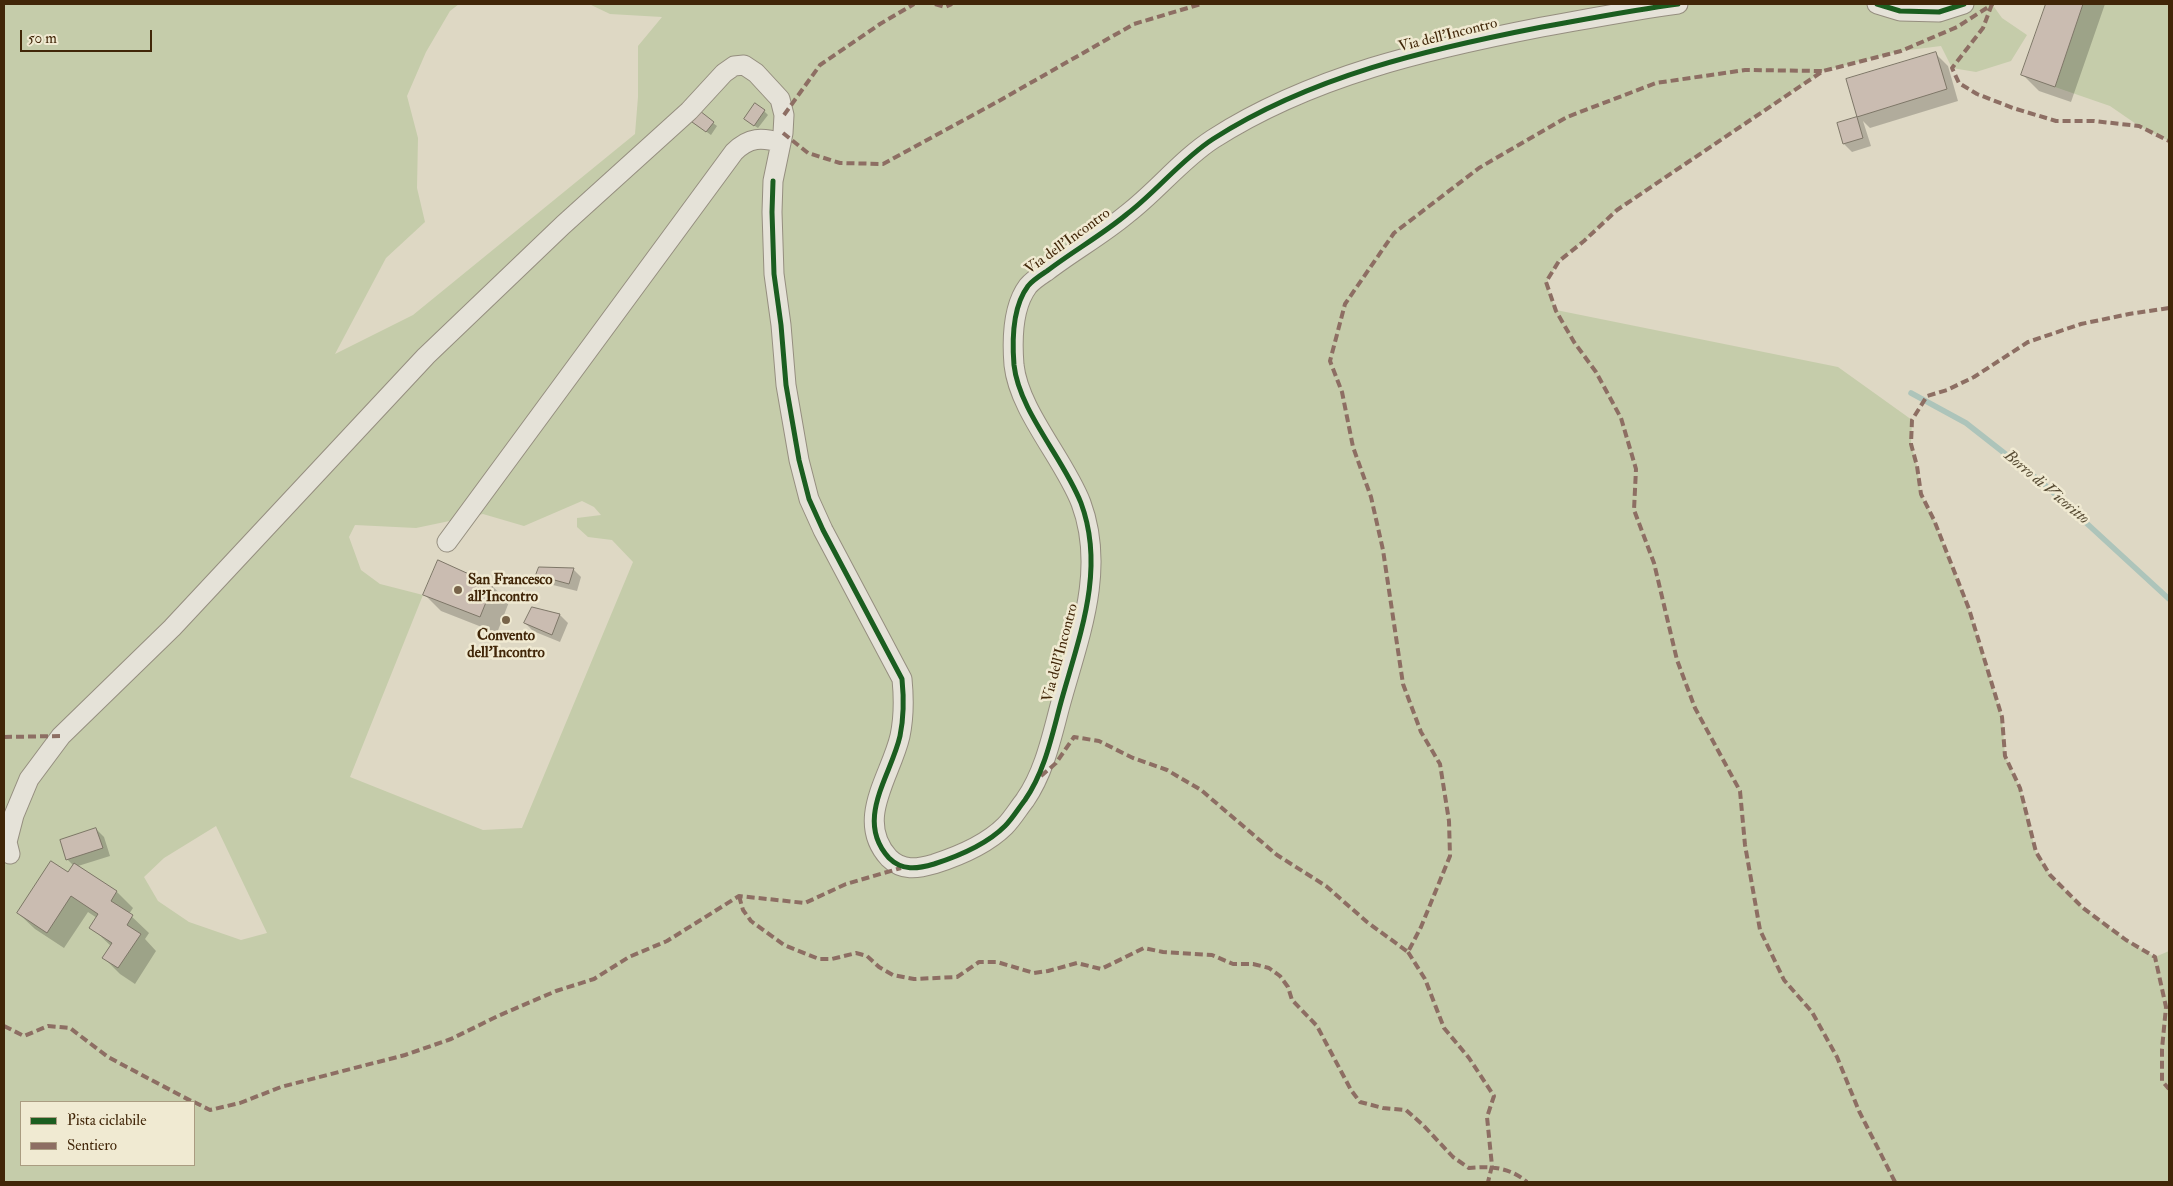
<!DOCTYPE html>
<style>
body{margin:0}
#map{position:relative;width:2173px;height:1186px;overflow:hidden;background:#ded8c4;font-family:"IM FELL Double Pica",serif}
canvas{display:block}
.frame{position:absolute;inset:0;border:5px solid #412608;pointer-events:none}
.legend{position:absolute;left:20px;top:1101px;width:175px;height:65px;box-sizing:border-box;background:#f0ead2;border:1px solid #aa9c81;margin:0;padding:6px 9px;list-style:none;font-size:15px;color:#412608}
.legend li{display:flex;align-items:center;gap:10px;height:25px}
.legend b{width:25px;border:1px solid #aa9c81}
.scale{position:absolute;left:20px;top:30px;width:132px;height:22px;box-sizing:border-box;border:2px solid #412608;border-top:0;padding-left:6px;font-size:15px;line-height:18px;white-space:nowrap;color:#412608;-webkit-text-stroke:4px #f0ead2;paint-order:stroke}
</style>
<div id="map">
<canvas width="2173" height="1186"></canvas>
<div class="frame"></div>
<ul class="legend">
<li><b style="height:6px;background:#1b5e20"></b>Pista ciclabile</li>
<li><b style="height:6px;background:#8d6e63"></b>Sentiero</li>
</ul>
<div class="scale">50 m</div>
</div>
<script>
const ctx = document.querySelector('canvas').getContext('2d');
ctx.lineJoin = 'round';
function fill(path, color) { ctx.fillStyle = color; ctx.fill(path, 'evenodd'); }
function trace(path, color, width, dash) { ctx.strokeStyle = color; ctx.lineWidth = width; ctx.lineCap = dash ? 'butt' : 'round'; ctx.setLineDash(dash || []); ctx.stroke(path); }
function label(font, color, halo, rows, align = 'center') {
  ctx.font = font + ' "IM FELL Double Pica",serif'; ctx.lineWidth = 5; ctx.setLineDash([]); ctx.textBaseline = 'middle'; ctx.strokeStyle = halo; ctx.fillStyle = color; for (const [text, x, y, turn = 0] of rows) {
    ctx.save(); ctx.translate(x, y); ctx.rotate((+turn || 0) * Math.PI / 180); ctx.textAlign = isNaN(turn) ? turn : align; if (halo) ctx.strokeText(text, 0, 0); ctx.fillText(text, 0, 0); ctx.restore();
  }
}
fill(new Path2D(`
 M4,4h455l-9,7 -24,41 -19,44 11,42 -1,50 8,34 -39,36 -51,96 78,-39 222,-181 3,-37v-51l24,-29 -52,-3 -21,-10h1403l10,14 25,17 -16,26 -35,11 -24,-4 -11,-22 -40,5 -78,20 -206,139 -33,31 -25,20 -13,22 10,27 282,57 74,53 -1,24 6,22 4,28 13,26 35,89 33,108 3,39 15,32 16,64 14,23 33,33 43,32 29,17 14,-6v231h-2165zM582,501l12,6 7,8 -24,3v9l11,10 24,3 21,22 -111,266 -39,2 -133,-53 73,-182 -43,-11 -19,-14 -12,-33 6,-12 61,3 67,-14 41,12zM216,826l51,107 -26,7 -52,-18 -31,-21 -14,-24 20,-19zM21,1102h173v63h-173z
 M2083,4h86v137l-30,-15 -29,-20 -55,-19z`), '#c5ccaa');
fill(new Path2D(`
 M2047,4h58l-34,98 -32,-11 -16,-16z
 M1935,53l13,13 10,35 -88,27 -7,-7 8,25 -19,6 -8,-8 -6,-20 20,-6 -10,-38z
 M764,111l4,4 -10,13 -9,-6z
 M713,123l4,3 -6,9 -14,-10z
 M573,569l8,8 -4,14 -32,-8 -8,-8z
 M492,586l17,16 -12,31 -56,-22 -16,-16z
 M532,608l28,7 8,8 -8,19 -27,-11 -8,-8z
 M96,829l8,8 6,19 -32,10 39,26 16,16 -4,6 20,19 -4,6 11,12 -21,33 -15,-10 -16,-16 7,-12 -20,-19 6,-9 -9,-6 -24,36 -29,-19 -17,-16 50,-39 6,-8 -7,-7z`), '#0003');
trace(new Path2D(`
 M1911,393l55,30 79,62 124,114`), '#adc4ba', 5.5);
const building = new Path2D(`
 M2046,4h37l-28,83 -34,-12z
 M1936,52l11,37 -90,28 -11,-38z
 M755,103l10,7 -11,16 -10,-7z
 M700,111l14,11 -8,10 -14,-10z
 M1857,117l6,21 -20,6 -6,-21z
 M438,560l55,25 -13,32 -57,-22z
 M539,567l35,1 -5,16 -33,-9z
 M532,607l28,7 -8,21 -28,-12z
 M96,828l7,20 -37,12 -6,-20z
 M51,861l17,11 6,-9 43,28 -6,10 22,14 -6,10 14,9 -23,34 -16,-10 10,-15 -23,-15 9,-14 -27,-18 -24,37 -30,-20z`);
fill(building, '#cabcb1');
trace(building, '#7d7667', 1);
const minor = new Path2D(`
 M1877,4l23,7 39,1 25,-8
 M447,542l287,-390c15,-15 28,-15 47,-9
 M10,854l-3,-12 7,-27 15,-36 32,-43 111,-108 254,-272 137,-131 126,-114 35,-38 10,-7 10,-1 12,8 24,26 4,16 -1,18 -10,48 -1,31 2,62 7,51 5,60 13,75 10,39 14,31 79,149c2,20 2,38 -2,57 -9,40 -46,84 -11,122 13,13 28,11 45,6 25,-8 52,-19 71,-38 7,-7 13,-17 20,-26 20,-29 27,-65 36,-98 18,-65 45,-132 20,-199 -17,-44 -62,-92 -67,-138 -2,-25 -1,-59 14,-79 5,-6 13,-11 19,-15 26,-20 55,-36 80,-57 29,-22 55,-55 86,-75 98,-63 216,-90 329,-112 45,-8 91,-17 136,-23`);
trace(minor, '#958e7f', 21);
trace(minor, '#e5e2d8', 19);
trace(new Path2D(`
 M935,4l10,3 7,-3
 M1992,4l-9,24 -31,40 7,15 18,11 36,14 43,13h38l45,5 30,15
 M784,115l36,-50 60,-41 34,-20
 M783,133l25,20 32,10 43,1 114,-62 137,-78 67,-20
 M2169,308l-40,6 -48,10 -53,18 -54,35 -27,13 -20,6 -15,24 -1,24 6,22 4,28 13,26 35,89 33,108 3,39 15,32 16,64 14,23 33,33 43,32 29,17 11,50 -4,42v32l7,8
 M4,737l57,-1
 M1041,776l15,-13 18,-26 25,4 34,17 34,12 34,20 76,65 49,31 41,36 41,30 13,-25 29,-71 -1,-35 -9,-57 -19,-32 -18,-48 -20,-134 -12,-53 -18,-50 -11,-55 -12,-31 15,-57 49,-71 85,-65 88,-51 89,-34 89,-13 78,1
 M739,896l4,14 8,11 33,24 35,14h13l24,-6 11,3 12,11 14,8 21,4 43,-2 22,-15h18l37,11 14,-2 29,-8 24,6 43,-21 19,4 49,3 21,9h20l16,4 11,8 8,11 4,13 25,26 34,64 9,12 23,6 23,2 17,15 30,32 16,11c22,-2 40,-1 58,14
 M1408,952l17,27 19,49 25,30 25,38 -7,21 5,49 -4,16
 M4,1026l20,10 24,-10 22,2 38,29 85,45
 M194,1102l16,8 30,-7 41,-16 124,-32 46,-16 47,-23 58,-25 38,-12 35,-22 38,-16 72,-45 66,7 41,-19 55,-16
 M1895,1182l-36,-71 -22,-54 -25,-45 -28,-32 -24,-50 -15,-85 -5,-54 -45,-83 -18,-48 -23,-97 -20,-53 2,-41 -15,-51 -25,-46 -22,-30 -18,-31 -10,-29 13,-21 25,-20 33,-31 206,-139 78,-20 56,-24 36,-23`), '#8d6e63', 4, [8, 4]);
trace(new Path2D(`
 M1877,4l23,7 39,1 25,-8
 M773,181l-1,31 2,62 7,51 5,60 13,75 10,39 14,31 79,149c2,20 2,38 -2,57 -9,40 -46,84 -11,122 13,13 28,11 45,6 25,-8 52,-19 71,-38 7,-7 13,-17 20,-26 20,-29 27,-65 36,-98 18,-65 45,-132 20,-199 -17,-44 -62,-92 -67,-138 -2,-25 -1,-59 14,-79 5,-6 13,-11 19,-15 26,-20 55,-36 80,-57 29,-22 55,-55 86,-75 98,-63 216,-90 329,-112 45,-8 91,-17 136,-23`), '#1b5e20', 5);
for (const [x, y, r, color] of [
 [458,590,5,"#78644a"],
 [506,620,5,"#78644a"]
]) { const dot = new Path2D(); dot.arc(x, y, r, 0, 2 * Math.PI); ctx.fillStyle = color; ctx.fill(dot); trace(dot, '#f0ead2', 2); }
label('15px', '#412608', '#f0ead2', [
 ["Via dell'Incontro",1448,36,-14],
 ["Via dell'Incontro",1068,242,-36],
 ["Via dell'Incontro",1061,653,-75]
]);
label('bold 15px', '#412608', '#f0ead2', [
 ["San Francesco",468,581],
 ["all'Incontro",468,598],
 ["Convento",506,637,"center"],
 ["dell'Incontro",506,654,"center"]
], 'left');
label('italic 16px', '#574b33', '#f0ead2', [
 ["Borro di Vicoritto",2046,488,40]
]);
</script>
